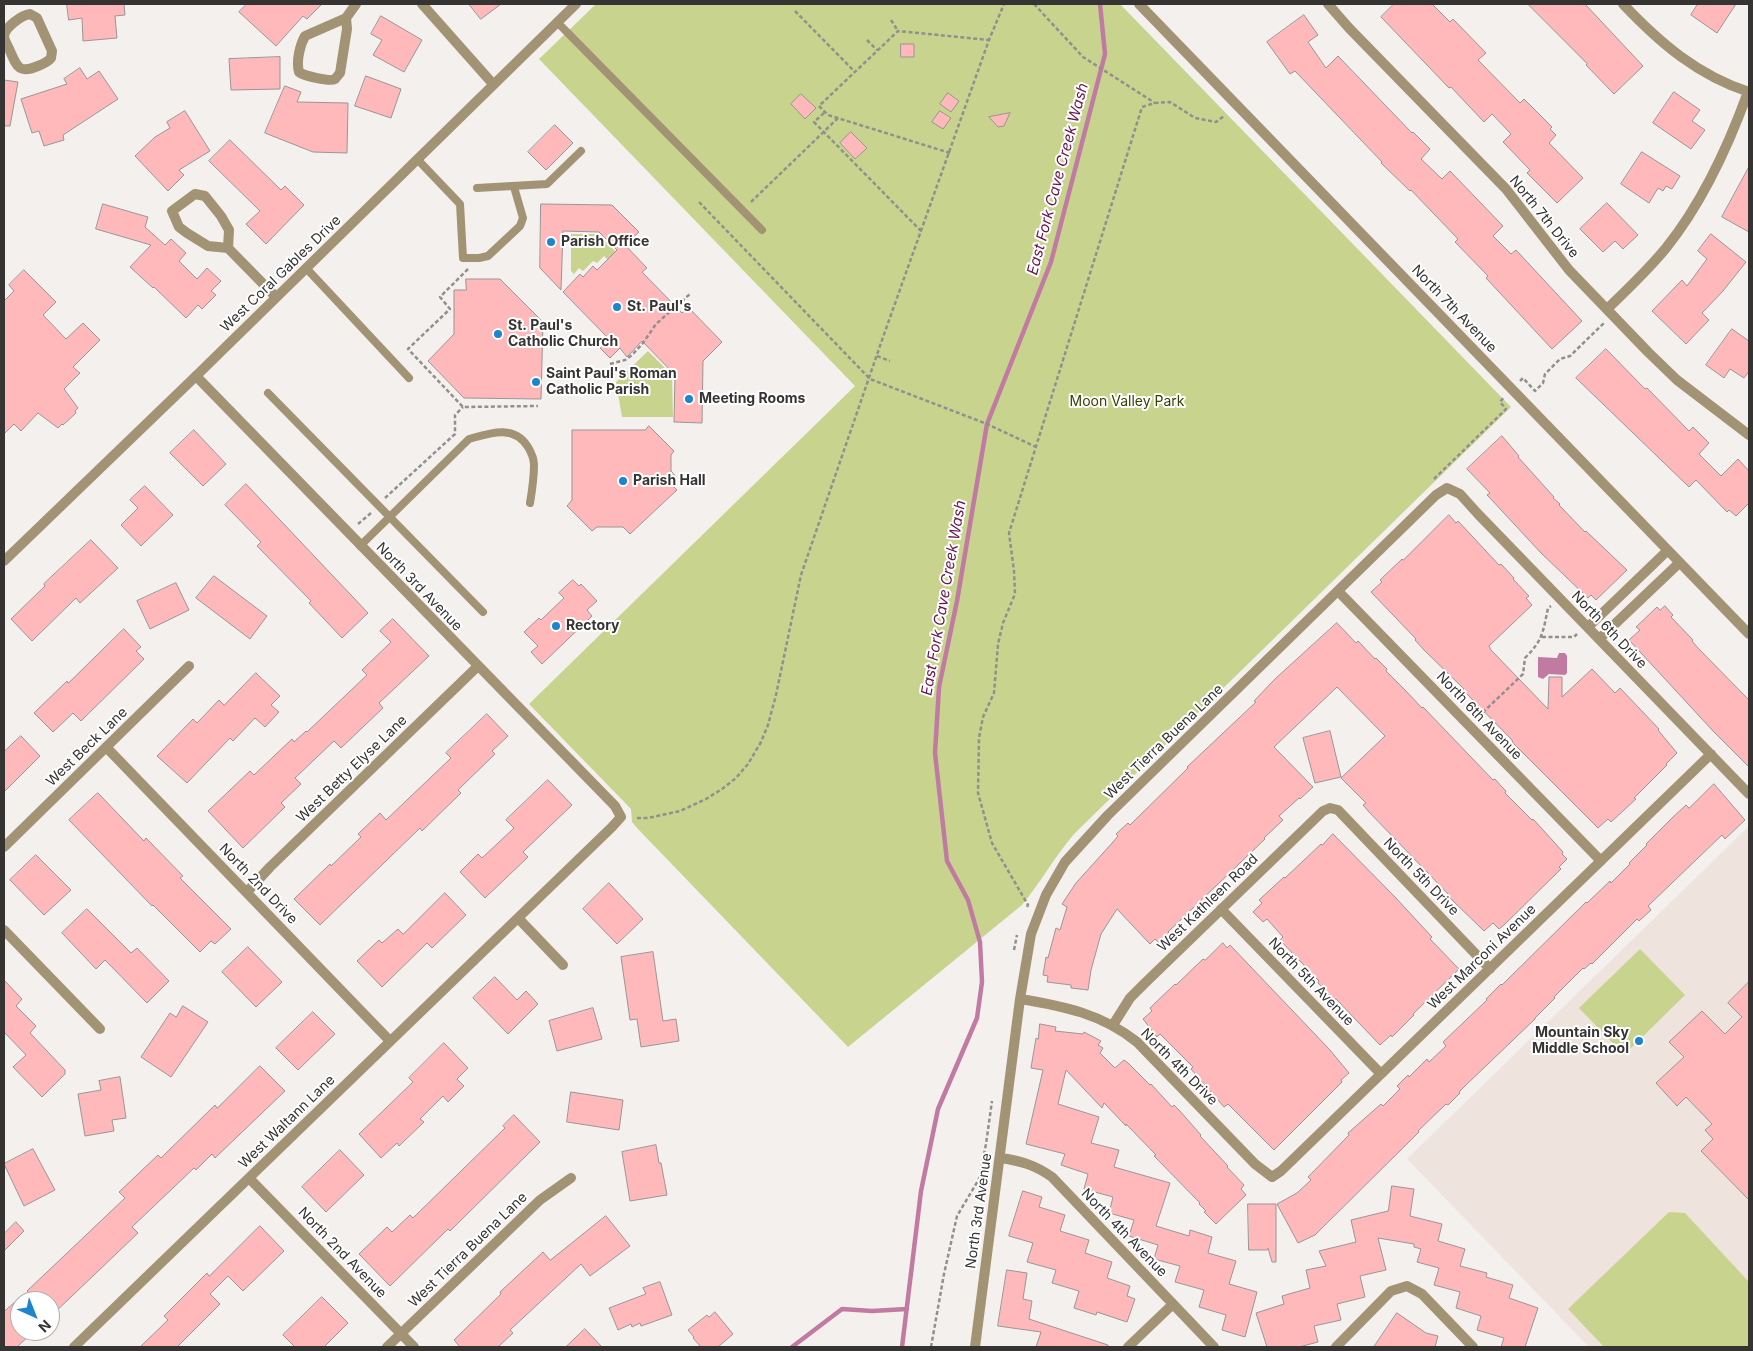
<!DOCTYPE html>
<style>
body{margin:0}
#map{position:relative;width:1753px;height:1351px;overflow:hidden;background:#f4f0ee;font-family:Inter,sans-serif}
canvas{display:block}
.frame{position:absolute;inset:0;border:5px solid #363433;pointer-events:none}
.north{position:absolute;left:10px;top:1291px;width:50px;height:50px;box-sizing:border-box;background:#fff;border:1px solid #afaead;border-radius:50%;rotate:136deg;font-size:14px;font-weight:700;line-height:20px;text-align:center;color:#363433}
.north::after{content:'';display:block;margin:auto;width:18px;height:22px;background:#1d84cf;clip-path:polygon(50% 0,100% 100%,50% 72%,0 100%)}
</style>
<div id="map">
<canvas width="1753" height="1351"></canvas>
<div class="frame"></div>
<div class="north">N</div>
</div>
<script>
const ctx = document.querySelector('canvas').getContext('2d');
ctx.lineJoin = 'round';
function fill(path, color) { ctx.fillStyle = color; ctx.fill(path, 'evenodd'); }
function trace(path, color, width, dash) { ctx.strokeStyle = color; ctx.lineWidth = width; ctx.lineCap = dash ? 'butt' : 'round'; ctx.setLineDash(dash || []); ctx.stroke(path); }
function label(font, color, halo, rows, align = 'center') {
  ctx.font = font + ' Inter,sans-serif'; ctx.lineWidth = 4; ctx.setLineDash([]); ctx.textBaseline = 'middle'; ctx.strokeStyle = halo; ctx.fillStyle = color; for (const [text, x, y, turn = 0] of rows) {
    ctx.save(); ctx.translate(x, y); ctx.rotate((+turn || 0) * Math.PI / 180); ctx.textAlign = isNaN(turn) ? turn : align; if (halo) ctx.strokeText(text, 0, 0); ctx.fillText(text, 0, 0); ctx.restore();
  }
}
fill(new Path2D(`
 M1749,826v521h-160l-182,-188z`), '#efe3de');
fill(new Path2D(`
 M596,4h524l391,403 -436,426c-20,23 -34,49 -53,72l-174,142 -211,-219 -5,-6 -1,-13 -102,-105 326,-318 -316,-327z
 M571,234h27l18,18 -8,8 -4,-4 -7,7 -4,-2 -10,10 -4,-3 -5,6 -3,-3z
 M648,351l24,24 1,42h-51l-6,-35z
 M1640,949l45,46 -61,60 -45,-47z
 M1669,1212l16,1 64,69v65h-145l-36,-38z`), '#c8d48e');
fill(new Path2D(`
 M1559,653h6l2,3v17l-2,2 -16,-1 -6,5 -5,-2v-20l19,1z`), '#c17ba3');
trace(new Path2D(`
 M792,1347l50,-38 30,2 35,-2
 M902,1347l19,-156 17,-82 39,-91 5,-36 -2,-40 -12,-42 -21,-39 -12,-108 4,-66 18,-86 30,-177 64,-162 54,-208 -5,-50`), '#c17ba3', 4.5);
const building = new Path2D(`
 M67,4h57l1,11 -10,1 2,22 -34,3 -1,-23 -13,2z
 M247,4h75l-15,15 -4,-3 -27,30 -37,-34z
 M469,4h32l-20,15z
 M1394,4h38l18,18 3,-3 33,34 -8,7 42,43 4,-4 28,28 -2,2 6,6 -7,8 34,35 -26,25 -30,-30 3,-3 -27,-28 8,-8 -19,-20 -8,8 -33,-35 -2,1 -68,-71z
 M1528,4h57l58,62 -29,28 -28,-29 1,-1z
 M1698,4h38l-19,29 -26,-18z
 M1304,15l14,20 -10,7 18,26 12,-12 74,77 1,-1 17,17 -9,10 21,20 8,-8 53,55 -10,10 18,18 5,-4 66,71 -30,28 -66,-71 2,-2 -33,-34 3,-3 -47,-49 -1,1 -29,-28 1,-1 -87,-91 -5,3 -23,-32z
 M381,16l41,24 -18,32 -31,-17 9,-15 -11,-6z
 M901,44h13v13h-13z
 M280,57v32l-49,1 -2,-31z
 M80,68l7,11 12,-8 19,28 -55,36 1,5 -20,6 -5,-15 -7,2 -11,-34 46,-15 -3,-5z
 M366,76l35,13 -10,29 -36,-12z
 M4,80l14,2 -8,44h-6z
 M285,86l16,6 -4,10 51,1 -1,50 -34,-1 -48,-19z
 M1674,92l26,18 -8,11 13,9 -14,19 -38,-26z
 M948,93l11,8 -8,11 -11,-8z
 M801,94l15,14 -11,11 -14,-15z
 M185,111l25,40 -31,19 5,5 -16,16 -33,-35 20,-19 15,-9 -3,-6z
 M940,111l11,7 -8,11 -11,-7z
 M1010,113l-6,13 -6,1 -9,-10z
 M555,125l18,18 -27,27 -18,-18z
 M851,132l16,16 -12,11 -15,-16z
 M230,140l51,50 4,-4 19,19 -38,39 -20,-20 14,-13 -51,-50z
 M1642,152l38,24 -8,13 -6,-3 -3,5 -5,-3 -9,15 -28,-19z
 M1749,167v65l-27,-15z
 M1607,203l31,32 -15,14 -8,-8 -12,11 -23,-23z
 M103,204l45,13 -3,10 20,18 6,-6 15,14 -7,8 18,18 10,-11 14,13 -10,10 5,4 -14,14 -4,-4 -12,13 -32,-31 -1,1 -23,-21 21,-22 -55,-16z
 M541,204l71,1 27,27 -14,13 22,23 -5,4 40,41 6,-6 34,35 -19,19 -1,62 -28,-1 1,-47 -33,-34 -15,16 -7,-9 -10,10 -10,-10 9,-9 -46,-47 17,-18 3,3 10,-11 4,4 20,-20 -18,-18 -36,-1 -2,59 -21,-22z
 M1711,234l35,28 -23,29 -21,22 7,7 -23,24 -34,-33 30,-31 5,6 20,-27 -9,-8z
 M24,270l32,32 -13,13 23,24 17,-16 17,17 -27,27 7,6 -16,16 14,19 -3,3 1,2 -13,12 -1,-1 -4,4 -20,-15 -17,18 -7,-7 -10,10v-133l10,-10 -5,-6z
 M466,279h34l43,43 -2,77 -77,-1 -36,-37 26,-27v-44h12z
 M1732,329l17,12v30l-5,7 -14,-9 -6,9 -18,-13z
 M1606,349l39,40 2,-1 42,43 4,-4 16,16 -10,11 22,22 17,-17 11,12v32l-13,13 -7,-6 -2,2 -31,-32 -7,7 -113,-109z
 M649,426l25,25 -3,4v16l6,7 -6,6 6,6 -47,44 -7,-7h-26l-5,4 -25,-25 5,-6v-70h73z
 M194,430l32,34 -23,22 -33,-33z
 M1502,436l17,20 -1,1 36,40 -1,1 7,6 -1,1 26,27 1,-1 41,39 -31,30 -5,-5 -3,3 -47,-45 -52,-56 -2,-2 3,-2 -23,-24z
 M246,484l122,129 -26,25 -33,-35 2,-2 -54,-55 4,-4 -36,-37z
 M145,486l28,29 -32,31 -20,-21 17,-17 -8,-8z
 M1449,515l7,8 2,-2 41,44 2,-1 13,14 -1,1 16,17 -3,2 6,7 -43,41 2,4 57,59 1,-32h13v20l30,-28 23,24 5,-5 39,41 -1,1 19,23 -11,11 1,1 -33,33 2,1 -25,23 -3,-3 -10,9 -85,-85 -1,-3 -49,-50 1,-1 -40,-39 -9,-10 1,-1 -45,-47 11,-10 -2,-2 22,-21 1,1z
 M91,540l27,28 -38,35 -4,-5 -44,43 -21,-22 34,-33 -1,-2z
 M214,576l53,40 -17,23 -54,-41z
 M573,580l6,6 2,-2 16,17 -10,9 5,6 -50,48 -11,-12 7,-6 -14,-14 15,-14 2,2 23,-22 -5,-5z
 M176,583l13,27 -39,19 -13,-28z
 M1665,606l8,9 -2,2 22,23 -1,1 6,7 51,52v67l-36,-36 -84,-91 11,-10 -4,-3 21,-20 3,3z
 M393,619l36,37 -50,47 4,5 -42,40 -7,-7 -39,37 6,6 -20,19 4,4 -42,41 -35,-37 42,-40 4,4 38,-36 2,3 12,-11 1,1 60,-57 -5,-5 29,-28 -11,-11z
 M1337,623l19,20 2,-2 17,18 1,-1 11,11 -1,2 20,20 16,17 1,-1 70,73 2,-1 6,7 5,5 -1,2 27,27 1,-1 11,12 19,21 -1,2 5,5 -8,8 2,2 -56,55 -6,5 -6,-6 -9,8 -34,-33 1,-1 -82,-85 -6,-7 3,-2 -25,-25 44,-42 -48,-49 -63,60 39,40 -13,12 -1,-1 -20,18 4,4 -19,18 1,1 -97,93 2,2 -10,10 -5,-5 -5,5 -33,-35 -16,25 -10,36 -3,20 -17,-2v-3l-24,-3 1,-6 -5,-1 3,-18 2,1 8,-30 4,2 7,-23 -5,-3 14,-21 37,-41 5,-6 -2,-2 12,-11 2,2 58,-57 -1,-1 69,-65 -2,-1 21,-22z
 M124,629l17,18 -5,4 8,8 -63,62 -8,-8 -20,19 -19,-19 33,-32 1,2z
 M256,673l24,23 -9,9 8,7 -14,15 -10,-9 -22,23 -3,-3 -43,45 -30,-27 36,-37 4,4 22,-23 5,5z
 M487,714l21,22 -16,15 3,3 -37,36 3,3 -39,38 -2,-3 -100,97 -26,-26 36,-35 1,2 30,-29 -3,-3 22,-21 6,7 65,-62 -5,-5z
 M1330,731l11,46 -26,6 -12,-45z
 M21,736l19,20 -36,36v-40z
 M548,780l24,25 -49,47 5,5 -43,41 -25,-26 18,-18 4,4 32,-30 -8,-8z
 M1714,784l31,36 -20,19 -3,-4 -74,71 3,4 -12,11 -2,-2 -45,45 -1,-1 -7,6 -1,-1 -29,29 1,1 -20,20v1l-69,66 -7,7 1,1 -12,12 -2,-1 -28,27 1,1 -104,103 -17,8 -21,-39 20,-11 14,-13 -3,-3 41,-42 -1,-2 33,-29 2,2 17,-17 -3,-3 11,-11 1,2 18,-18 2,3 17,-16 -3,-4 44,-42 -1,-1 15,-15 1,1 84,-83 1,1 23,-22 1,2 19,-19 -1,-1 18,-18 -1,-1 26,-26 14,-13 3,3z
 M98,793l46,48 2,-3 37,38 -3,2 51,51 -16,15 -4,-3 -11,11 -47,-47 -1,1 -83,-86z
 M1333,834l62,63 37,40 -2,2 29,30 -46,45 1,1 -22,22 -1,-2 -11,10 -44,-46 -2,1 -16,-17 1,-2 -39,-41 3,-3 -16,-18 -4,3 -10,-10 9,-9 -3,-3 25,-23 1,1 36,-34 1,1z
 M36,855l35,35 -27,25 -34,-35z
 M609,883l34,36 -26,25 -34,-35z
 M445,893l21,22 -34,33 -5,-5 -45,44 -25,-26 22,-21 3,3 16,-14 5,5z
 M87,909l44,44 6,-5 32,33 -22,22 -42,-43 -9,9 -34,-36z
 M1223,943l4,5 3,-3 100,105 19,23 -8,7 1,2 -68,68 -46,-46 -4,3 -33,-38 2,-2 -33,-33 -3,3 -14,-18 9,-8 -2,-3 25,-24 1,1 27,-26 2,1z
 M248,947l34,35 -26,25 -34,-35z
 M653,952l10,69 13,-2 3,22 -38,6 -4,-28 -7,1 -9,-63z
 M495,977l22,23 9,-9 12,13 -30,30 -35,-36z
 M4,980l18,19 -6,7 20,20 -6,7 35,37v4l-23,23 -29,-30 13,-12 -22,-23z
 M1749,982v218l-48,-49 12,-12 -8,-9 7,-6 -26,-27 -9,9 -21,-23 28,-26 -15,-15 33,-31 23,23 17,-17 -14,-14z
 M183,1006l25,16 -37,55 -30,-20 29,-44 6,4z
 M593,1008l9,31 -45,12 -8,-30z
 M313,1012l22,22 -37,36 -22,-22z
 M1040,1024l16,3 -1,4 28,3 1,-2 17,9 -3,4 5,3 -3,5 15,15 9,-8 4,3 22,22 1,-1 21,23 2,-2 5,5 22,25 -1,1 28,30 -1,1 17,18 -3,4 5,6 -30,29 -12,-12 2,-1 -7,-7 1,-1 -46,-47 2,-1 -30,-31v2l-22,-23 -2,5 -36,-38 -8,34 41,13 -8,26 28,7 -5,17 56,16 -14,43 33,10 1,-6 22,7 -4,16 28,8 -7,23 28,8 -12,45 -23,-7 4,-15 -27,-8 5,-17 -29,-8 5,-16 -26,-7 4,-14 -29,-9 5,-16 -25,-7 4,-16 -29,-8 4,-15 -27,-9 4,-11 -39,-10 17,-74 -12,-2 5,-30 2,1z
 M444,1043l24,25 -11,11 7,7 -16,16 -5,-6 -23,23 4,3 -25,24 -2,-3 -16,15 -22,-24 54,-52 -4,-4z
 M260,1066l25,25 -70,67 -3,-4 -16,16 -2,-2 -62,59 6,6 -88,84v-16h-13l-10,-10 98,-93 -6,-6 39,-37 3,3 54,-53 2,3z
 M120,1077l6,41 -14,2 2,11 -29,5 -7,-42 23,-4 -2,-9z
 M571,1092l52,8 -4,30 -52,-8z
 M514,1115l26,27 -90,89 -2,-2 -58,57 -31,-32 28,-27 5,5 18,-17 3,3 92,-90 -2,-2z
 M656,1145l3,18h2l6,32 -37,6 -8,-49z
 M33,1149l22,41 -31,16 -20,-42z
 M340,1150l24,25 -38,37 -24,-25z
 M1392,1186l22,3 -4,27 32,8 -4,17 27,8 -5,17 27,7 -1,4 27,8 -4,13 29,10 -13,39h-24l3,-9 -27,-8 4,-14 -25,-8 4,-16 -26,-7 5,-17 -22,-6 4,-13 -7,-2v-3l-36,-6 8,32 -26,6 5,21 -28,7 4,16 -27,6 4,16 -19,5h-32l-11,-34 28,-9 -2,-8 28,-8 -4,-18 20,-4 -7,-15 37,-9 -5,-22 37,-9z
 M1023,1191l19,6 -3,10 26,8 -5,16 29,9 -4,13 27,9 -5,16 23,8 -3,10 8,3 -8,23 -30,-10 -1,3 -22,-7 5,-17 -27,-8 4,-13 -29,-8 6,-19 -24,-7z
 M1248,1204h28v58h-4l-4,-14 -1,2h-18z
 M606,1216l24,30 -40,30 -9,-12 -71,66 3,3 -15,14h-38l-6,-7 47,-46 -1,-2 43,-40 7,8z
 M16,1222l8,9 -20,20v-17z
 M260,1226l24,25 -41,40 -15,-15 -18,18 10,10 -43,43h-37l28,-27 -4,-4 43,-43 2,3z
 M1007,1270l20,3 -4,26 9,2 -3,18 79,26v2h-72l5,-15 -43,-6z
 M660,1282l12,33 -31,11 -1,-3 -8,4 -1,-3 -13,6 -9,-22 37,-14 -3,-6z
 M322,1297l26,26 -24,24h-29l-12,-12z
 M20,1298v33h14l-17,16h-13v-35z
 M715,1312l18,22 -15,13h-17l-8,-9 1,-1 -6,-7 19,-15 2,2z
 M1397,1313l29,20 12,3 -3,11h-61z
 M585,1329l17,18h-36z`);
fill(building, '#ffb9bb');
trace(building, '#9a9595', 1);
trace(new Path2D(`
 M1034,4l49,53 72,46
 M795,11l60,61
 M891,20l7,11
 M867,40l10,10
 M824,113l-10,9 108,110
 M950,153l-122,-38 -9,-9 79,-75 91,9
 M699,202l171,177 117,45 49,23
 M751,202l87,-84
 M468,269l-28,28 10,12 -42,40 55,58 75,-1
 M877,356l13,5
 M610,364l15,-4 7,-5 11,-12 13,-19 34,-30
 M1520,381l3,-3 12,13 8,-8 2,-9 15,-15 10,-3 34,-33
 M1434,479l72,-70 -6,-7 4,-5
 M385,498l70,-64v-19l8,-8
 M358,524l13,-11
 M1542,637h32l3,-3
 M1478,717l45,-43 2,-16c18,-18 18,-26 23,-50l3,-2
 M637,818h11l32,-7 26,-12 16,-10 14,-11 12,-14 13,-22 7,-17 8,-30 25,-120 81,-235 107,-300 15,-36
 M1027,907l1,-2 -36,-62 -14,-50 1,-55 4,-21 11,-24 4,-49 5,-21 12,-29 -1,-23 -5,-38 133,-426 13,-4 15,-1 25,16 21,4 8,-6
 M1014,950l3,-15
 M931,1347l13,-73 13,-58 22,-37 7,-35 6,-43`), '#928f8e', 2.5, [4, 2.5]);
trace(new Path2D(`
 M557,22l205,208
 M418,160l42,44 3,54h16l9,-2 32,-30 3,-8 -9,-31
 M477,188l70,-4 34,-33
 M306,268l103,110
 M268,393l215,219
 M360,546l109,-107c21,-6 45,-15 59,8 3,5 6,11 6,18 0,12 -2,26 -4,38`), '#a29375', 8);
trace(new Path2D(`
 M422,4l71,80
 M1328,4l21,24 157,161 63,81 80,83 28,27 72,55
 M1623,4c37,39 74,71 126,88
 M30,14l7,4 15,33 -1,7c-3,4 -8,6 -13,8 -19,8 -21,1 -28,-15 -2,-5 -6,-11 -6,-15 1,-9 18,-21 26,-22z
 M346,18l1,11 -7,44c-1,1 -4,5 -5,6 -5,3 -31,-3 -36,-7 -3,-11 1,-27 6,-36z
 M346,18l10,-14
 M228,248l1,-18 -8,-14 -16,-20 -10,-2 -23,17 7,16 8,6 21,13 20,2 48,49
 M1607,309c20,-19 41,-39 59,-61 37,-46 62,-101 82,-156
 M1338,591l263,270
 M1588,627l79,-76
 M1599,639l80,-76
 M106,747l284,294
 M4,847l185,-181
 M247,892l23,-25 207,-200
 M1221,909l160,165
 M518,918l45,47
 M4,930l96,99
 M1020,999c44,7 82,15 117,43l118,122 17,13 9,-6 430,-417
 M1113,1025l17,-27 15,-15 178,-172 7,-3 8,2 152,159
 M1001,1158c20,3 34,7 51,19l162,170
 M249,1178l165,169
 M74,1347l538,-520 9,-10 -6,-11 -419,-430
 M387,1347l153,-147 31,-22
 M975,1347l45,-348 11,-65 15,-39 19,-33 43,-47 328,-320 11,-7 13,6 18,20 271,280
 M1128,1347l45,-43
 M1336,1347l55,-56 16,-5 15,8 51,53`), '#a29375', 10);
trace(new Path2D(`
 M1139,4l610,630
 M4,561l192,-185 380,-372`), '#a29375', 10);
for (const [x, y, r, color] of [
 [551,242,5,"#1d84cf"],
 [617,307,5,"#1d84cf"],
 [498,334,5,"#1d84cf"],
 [536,382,5,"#1d84cf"],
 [689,399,5,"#1d84cf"],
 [623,481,5,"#1d84cf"],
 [556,626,5,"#1d84cf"],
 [1639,1041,5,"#1d84cf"]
]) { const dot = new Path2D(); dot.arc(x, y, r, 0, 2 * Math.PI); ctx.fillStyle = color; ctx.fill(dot); trace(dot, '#fff', 2); }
label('14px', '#363433', '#fff', [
 ["North 7th Drive",1544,217,51],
 ["West Coral Gables Drive",281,274,-44],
 ["North 7th Avenue",1454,309,46],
 ["North 3rd Avenue",419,587,46],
 ["North 6th Drive",1609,630,46],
 ["North 6th Avenue",1479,716,46],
 ["West Tierra Buena Lane",1164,742,-44],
 ["West Beck Lane",87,747,-44],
 ["West Betty Elyse Lane",352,769,-44],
 ["North 5th Drive",1421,877,46],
 ["North 2nd Drive",258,884,46],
 ["West Kathleen Road",1208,903,-44],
 ["West Marconi Avenue",1482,957,-44],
 ["North 5th Avenue",1311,982,46],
 ["North 4th Drive",1179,1067,45],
 ["West Waltann Lane",287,1122,-44],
 ["North 3rd Avenue",979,1211,-82],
 ["North 4th Avenue",1124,1233,46],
 ["West Tierra Buena Lane",468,1250,-44],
 ["North 2nd Avenue",342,1253,46]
]);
label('bold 14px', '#363433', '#fff', [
 ["Parish Office",561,242],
 ["St. Paul's",627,307],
 ["St. Paul's",508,326],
 ["Catholic Church",508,342],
 ["Saint Paul's Roman",546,374],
 ["Catholic Parish",546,390],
 ["Meeting Rooms",699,399],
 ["Parish Hall",633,481],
 ["Rectory",566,626],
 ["Mountain Sky",1629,1033,"right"],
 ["Middle School",1629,1049,"right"]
], 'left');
label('14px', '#393f02', '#fff', [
 ["Moon Valley Park",1127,402]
]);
label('italic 15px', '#69154d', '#fff', [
 ["East Fork Cave Creek Wash",1058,179,-75],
 ["East Fork Cave Creek Wash",944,598,-80]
]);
</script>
